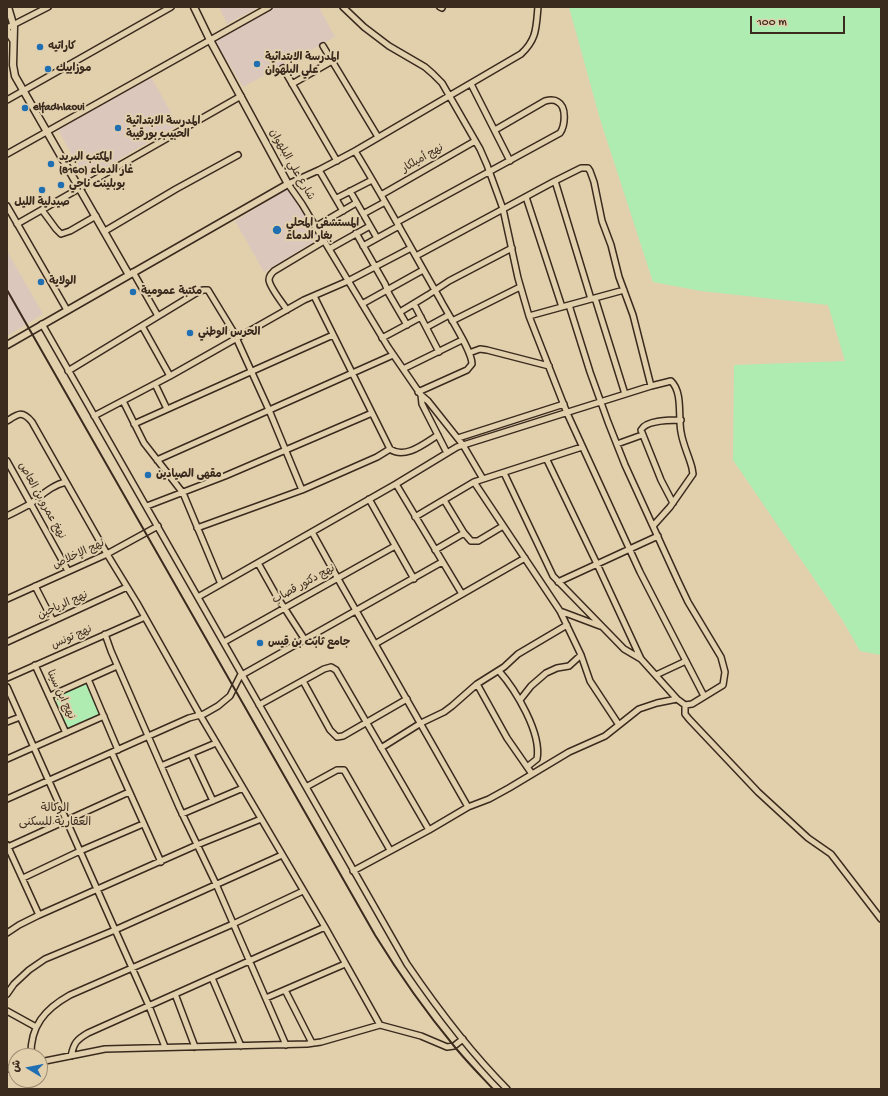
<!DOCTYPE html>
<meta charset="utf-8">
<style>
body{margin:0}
#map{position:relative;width:888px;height:1096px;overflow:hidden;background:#e2d0ad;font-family:"Gochi Hand","Playpen Sans Arabic",sans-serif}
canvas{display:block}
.frame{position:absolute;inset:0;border:8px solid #3b2a1e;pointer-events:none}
.north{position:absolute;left:8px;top:1048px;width:40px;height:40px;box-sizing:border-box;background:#e2d0ad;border:1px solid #9f8e74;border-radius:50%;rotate:280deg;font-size:11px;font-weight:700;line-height:16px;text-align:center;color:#3b2a1e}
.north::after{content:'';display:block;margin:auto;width:14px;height:18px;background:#1f6fb2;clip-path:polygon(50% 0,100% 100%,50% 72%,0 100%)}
.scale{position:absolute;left:750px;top:16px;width:95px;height:18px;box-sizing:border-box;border:2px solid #3b2a1e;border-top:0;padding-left:5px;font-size:12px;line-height:14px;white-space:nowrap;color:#3b2a1e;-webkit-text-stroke:3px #e2d0ad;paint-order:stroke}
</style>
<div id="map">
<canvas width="888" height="1096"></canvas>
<div class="frame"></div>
<div class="north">ش</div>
<div class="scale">100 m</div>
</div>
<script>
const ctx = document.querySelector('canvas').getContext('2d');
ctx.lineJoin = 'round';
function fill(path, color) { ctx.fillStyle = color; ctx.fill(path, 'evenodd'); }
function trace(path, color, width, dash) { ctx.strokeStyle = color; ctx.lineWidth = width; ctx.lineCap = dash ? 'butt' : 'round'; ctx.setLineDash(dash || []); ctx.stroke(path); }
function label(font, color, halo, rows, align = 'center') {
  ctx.font = font + ' "Gochi Hand","Playpen Sans Arabic",sans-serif'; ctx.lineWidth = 4; ctx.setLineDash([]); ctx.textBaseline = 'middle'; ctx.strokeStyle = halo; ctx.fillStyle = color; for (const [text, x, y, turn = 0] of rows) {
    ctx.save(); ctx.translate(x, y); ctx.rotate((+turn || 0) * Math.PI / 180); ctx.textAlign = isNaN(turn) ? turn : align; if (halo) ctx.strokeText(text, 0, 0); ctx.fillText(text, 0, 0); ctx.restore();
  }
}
fill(new Path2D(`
 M219,7h40l-32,17z
 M276,7h43l16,30 -92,50 -28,-46z
 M151,77l27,48 -93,54 -27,-49z
 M292,186l26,53 -54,33 -29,-51z
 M7,251l36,63 -36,22z`), '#dcc7bd');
fill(new Path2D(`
 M569,7h312v648l-21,-4 -17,-30 -110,-161 1,-95 111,-4 -17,-56 -127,-14 -48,-9 -53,-163z
 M86,683l14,31 -32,14 -14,-31z`), '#afecb2');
const minor = new Path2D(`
 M343,7l21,20 25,19 36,21 8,7 9,9 38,66 7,16 16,44 15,69 11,38 38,97 73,159 64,124
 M440,7l2,1
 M7,28l41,-21
 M323,46l55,91
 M283,68l54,93
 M292,84l40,-23
 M471,84l39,77
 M7,100l164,-93
 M355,151c30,49 57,99 85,148 7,14 32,51 32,65l-5,6 -49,22
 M7,154l262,-147
 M319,170l24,41
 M555,181l36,118
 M350,191l27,47
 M381,195l94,-54
 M526,197l36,110
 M337,198l35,-18
 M7,206l60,104
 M42,210l14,19 5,5 9,-3 26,-15
 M363,214l22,-12
 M397,222l163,-89c5,-7 7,-26 -2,-31 -4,-3 -9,-2 -13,-1l-50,29
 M17,224l224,-128
 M315,227l41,-24
 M105,231l71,-42 62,-34
 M356,233l29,51 4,10 18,31
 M363,246l36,-20
 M329,249l41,-23
 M416,256l139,-75 26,-13h7l2,3 4,11 8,39 9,24 8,32 14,38 18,71
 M133,272l25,44
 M314,296l76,153c15,11 35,-6 48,-14
 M595,298l30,96
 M362,304l61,-34
 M414,304l25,48
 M287,310c-5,-8 -17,-22 -18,-30 0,-4 2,-6 5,-9l50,-30
 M400,312l28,-17 21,-14 63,-33
 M529,316l95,-26
 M452,321l68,-34
 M42,324l365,640c30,44 62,87 100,125
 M142,326l28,50
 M427,327l22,-12
 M382,338l39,-21
 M469,353l11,-4 7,1 62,16
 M403,369l59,-29
 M68,371l128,-78 7,-3h5l25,41 36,79 33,80
 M155,384l12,25
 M421,395l1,9 25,49
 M123,401l21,42 39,50 38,91
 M94,416l76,-40 134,-76 44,-19 63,-33
 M7,421c11,-7 15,-11 25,1l75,132 30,49 63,112 125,212 55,98
 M134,424l199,-89
 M458,438l106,-34
 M617,444l25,-9
 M157,460l236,-105
 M547,460l50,104 44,95 36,40 8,6 7,-1 31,-19 2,-13 -4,-15 -33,-55 -10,-21 -53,-116 -17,-43 -18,-50 -21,-67
 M7,461l61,110
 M504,473l49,103 71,73 17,10
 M483,479l-20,-34 -35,-44 -7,-6 -33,-48 -86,-143 -14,-20 31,-14 36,-19 166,-97c16,-15 15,-26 17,-47
 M474,482l86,129 21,44 9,26 29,44
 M396,484l66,110
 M369,499l45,80
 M444,500l20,33 7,8h7l25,-15
 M673,503l-12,-23 -20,-50c5,-10 29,-10 40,-10
 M147,506l78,-30 147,-63
 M7,516c8,-4 16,-8 23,-12 11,-8 22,-19 36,-22
 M415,517l59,-35 108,-35
 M197,528l105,-38 75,-33 13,-8
 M312,532l26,47 130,228
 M435,550l29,-17
 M258,563l18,32 29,45
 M558,582l100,-46
 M35,586l18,35
 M198,597l198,-113 61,-37 194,-61 20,-5c12,11 7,36 10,51 2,13 8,24 11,36l1,6 -23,33 -17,19
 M7,599l100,-45 51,-28
 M560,611l40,15
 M105,634l6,17 68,156 37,77 70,161
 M7,642l120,-55
 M224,642l171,-96
 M375,644l150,-86
 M35,665l31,68
 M499,671c16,18 43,62 38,88l-10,8
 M656,675l30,-14
 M7,678l138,-61
 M88,679l30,71
 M303,681l27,49 7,7 6,-1 64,-37
 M477,684l30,54 25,36
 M7,687l142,319 16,41
 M50,696l67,-30
 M520,700l11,-14 15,-13 11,-5 12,-2 12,-11
 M259,705l65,-36 7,-2 5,3 93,160
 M685,705v9l4,5 69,73 50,46 23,16 50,65
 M7,722l13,-5
 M381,748l40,-25 23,-11 8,-6 25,-22 27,-17 14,-13 49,-29
 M112,753l49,109
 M191,754l22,47
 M7,759l97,-43
 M161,766l55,-23
 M306,787l31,-17h7l46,80
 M7,799l182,-81 15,-4 14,-8 12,-10 10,-20 202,-114
 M182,814l61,-26
 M7,845l32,70
 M8,847l121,-55
 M353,871l76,-41 39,-23 21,-8 20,-11 60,-36 36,-16 34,-27 18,-6 20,-4
 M23,878l57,-27 63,-27
 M7,933l12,-8 20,-10 158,-70 64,-26
 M212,978l29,68
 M285,990l27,53
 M7,994l7,-10 15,-14 16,-11 70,-29 167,-75
 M175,994l20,53
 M266,998l79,-34
 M7,1011l29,16
 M31,1056c-1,-30 14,-47 39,-61l163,-71 70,-33
 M71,1056c3,-13 5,-16 17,-23l237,-106
 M40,1062l65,-13 202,-5 14,-2 59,-17 41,11 26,11 7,-1 9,-7
 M7,1069l9,-2`);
const tertiary = new Path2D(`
 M8,7l6,20 -1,38 2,11 114,199
 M7,30l6,10
 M7,345l281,-161 -78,-144 -16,-33`);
trace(minor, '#3b2a1e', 8);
trace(tertiary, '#3b2a1e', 9);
trace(minor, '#e2d0ad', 5);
trace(tertiary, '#e2d0ad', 6);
trace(new Path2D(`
 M7,290l368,645c24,39 50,76 79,111 12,15 26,29 39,43`), '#3b2a1e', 2);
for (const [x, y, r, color] of [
 [40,47,4,"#1f6fb2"],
 [257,64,4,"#1f6fb2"],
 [48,69,4,"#1f6fb2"],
 [25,108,4,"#1f6fb2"],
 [118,128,4,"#1f6fb2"],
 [51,164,4,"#1f6fb2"],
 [61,185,4,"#1f6fb2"],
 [42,190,4,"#1f6fb2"],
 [277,230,5,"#1f6fb2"],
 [41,282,4,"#1f6fb2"],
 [133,292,4,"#1f6fb2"],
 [190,333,4,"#1f6fb2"],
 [148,475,4,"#1f6fb2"],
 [260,643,4,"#1f6fb2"]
]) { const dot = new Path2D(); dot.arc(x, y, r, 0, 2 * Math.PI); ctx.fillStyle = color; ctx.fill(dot); trace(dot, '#e2d0ad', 1.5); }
label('bold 11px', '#3b2a1e', '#e2d0ad', [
 ["كاراتيه",48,47],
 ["المدرسة الابتدائية",265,58],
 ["علي البلهوان",265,71],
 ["موزاييك",56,69],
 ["elfadhlaoui",33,108],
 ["المدرسة الابتدائية",126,122],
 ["الحبيب بورقيبة",126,135],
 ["المكتب البريد",59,158],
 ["غار الدماء (8160)",59,171],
 ["بوبلينت ناجي",69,185],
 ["صيدلية الليل",42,203,"center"],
 ["المستشفى المحلي",286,224],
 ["بغار الدماء",286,237],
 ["الولاية",49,282],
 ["مكتبة عمومية",141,292],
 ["الحرس الوطني",198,333],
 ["مقهى الصيادين",156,475],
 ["جامع ثابت بن قیس",268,643]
], 'left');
label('11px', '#3b2a1e', '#e2d0ad', [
 ["نهج أميلكار",423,159,-30],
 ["شارع علي البلهوان",291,165,60],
 ["نهخ عمرو بن العاص",41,501,61],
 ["نهج الإخلاص",79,555,-25],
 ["نهج دكتور قصاب",304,585,-29],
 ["نهج الرياحين",63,606,-24],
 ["نهج تونس",72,638,-24],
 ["نهج ابن سينا",60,695,65]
]);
label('12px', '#3b2a1e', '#e2d0ad', [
 ["الوكالة",55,809],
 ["العقارية للسكنى",55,823]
]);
</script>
